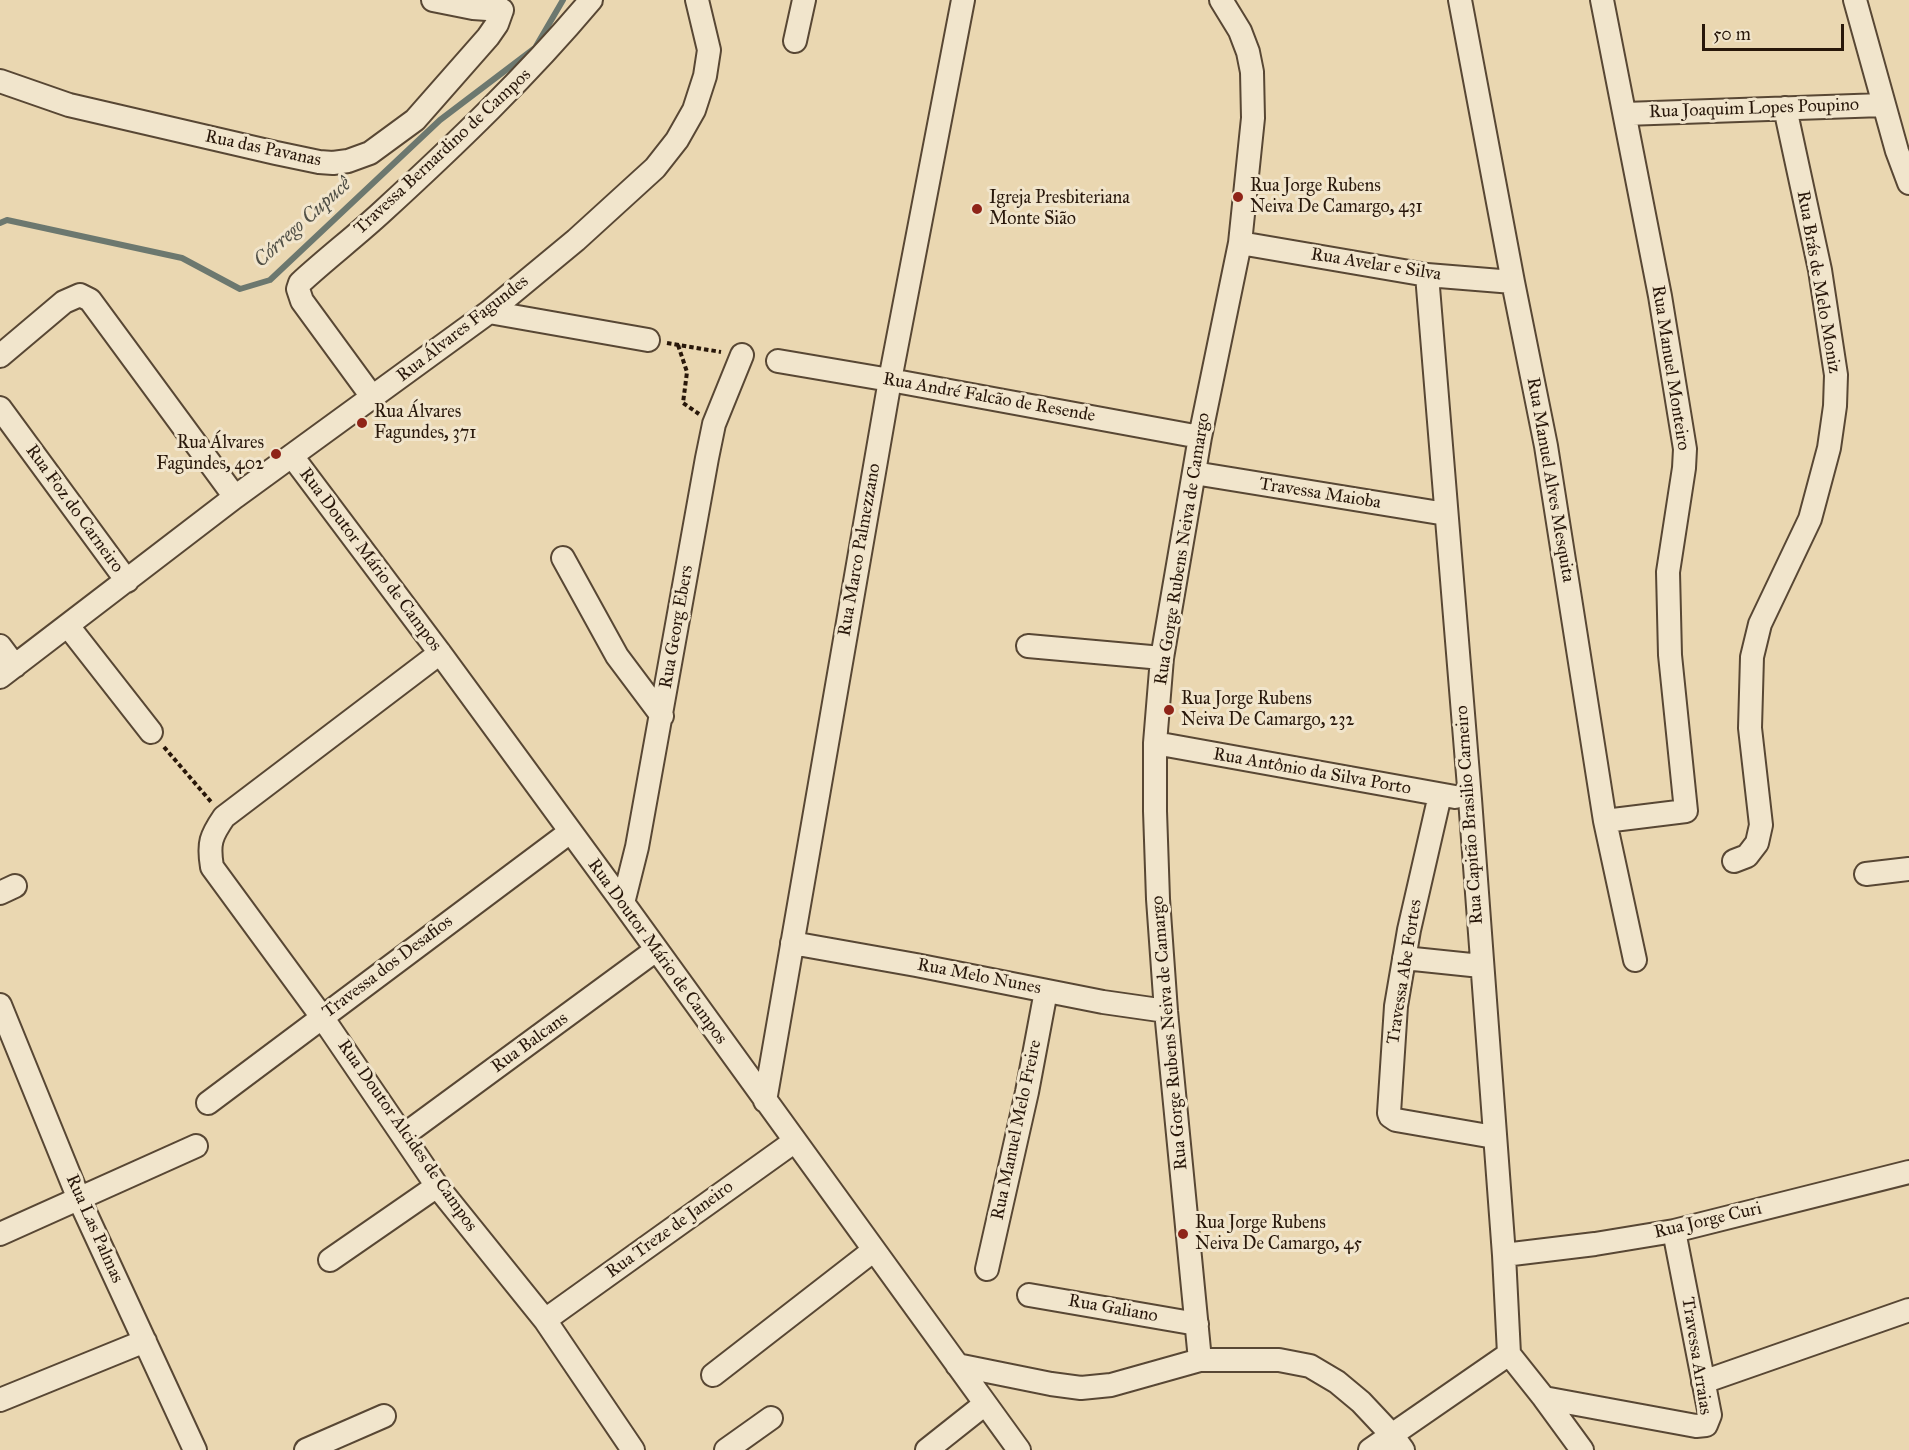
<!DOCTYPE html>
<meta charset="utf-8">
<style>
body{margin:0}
#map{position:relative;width:1909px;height:1450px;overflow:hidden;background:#ead7b1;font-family:"IM FELL Great Primer",serif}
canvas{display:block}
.scale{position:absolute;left:1702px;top:24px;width:142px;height:27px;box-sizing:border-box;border:3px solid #28170a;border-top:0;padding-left:8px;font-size:18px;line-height:21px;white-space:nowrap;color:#28170a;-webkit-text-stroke:4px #f1e5cc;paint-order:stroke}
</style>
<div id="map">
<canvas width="1909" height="1450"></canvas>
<div class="scale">50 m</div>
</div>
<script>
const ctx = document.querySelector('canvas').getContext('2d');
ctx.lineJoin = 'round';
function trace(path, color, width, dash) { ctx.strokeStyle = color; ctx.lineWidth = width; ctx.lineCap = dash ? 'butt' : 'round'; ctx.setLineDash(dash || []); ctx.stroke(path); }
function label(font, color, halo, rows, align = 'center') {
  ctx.font = font + ' "IM FELL Great Primer",serif'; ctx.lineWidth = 6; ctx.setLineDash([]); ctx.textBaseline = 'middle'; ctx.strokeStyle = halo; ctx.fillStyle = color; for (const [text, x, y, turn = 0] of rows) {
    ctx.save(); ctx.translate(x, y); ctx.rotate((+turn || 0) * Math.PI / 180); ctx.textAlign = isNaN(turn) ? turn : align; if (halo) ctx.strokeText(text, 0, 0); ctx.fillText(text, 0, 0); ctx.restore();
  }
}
trace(new Path2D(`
 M0,223l7,-3 175,38 58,31 30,-9 170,-160 95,-72 28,-48`), '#6c786f', 6);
const minor = new Path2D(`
 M433,0l40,8 29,2
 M1460,0l53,282 33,164 59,375 30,139
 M1602,0l58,296 25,153 -1,19 -16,104 2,83 16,156 -81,10
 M1855,0l42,151 12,32
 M795,41l9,-41
 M0,81l69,24 207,48 43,9 14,1 15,-2 22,-8 45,-33 73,-83 9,-13 5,-14
 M1625,114l258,-9
 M1240,243l187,32 86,7
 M1427,275l43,524 34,456 5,99
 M489,312l159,28
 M0,356l64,-54 16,-7 10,5 145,197
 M778,361l112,19 310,57
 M373,398l-71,-97 -4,-12 2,-6c27,-25 56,-47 83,-72 73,-67 144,-135 208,-211
 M0,408l127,173
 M292,456l148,197 183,250 396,547
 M1194,473l252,41
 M563,558l54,98 45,60
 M68,626l83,106
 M0,646l15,20
 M1028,646l134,12
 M440,653l-216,164c-13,19 -16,26 -12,50l110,150 115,169 108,134 88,130
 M0,677l235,-180 254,-185 87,-72 79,-72 22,-28 17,-30 11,-34 4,-26 -12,-50
 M1155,743l300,54
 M1440,795l-31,135 -13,76 -7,107 1,3 6,4 98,17
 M1734,861l13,-5 10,-13 4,-18 -11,-97 2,-71 8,-33 50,-105 19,-71 6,-42 1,-31 -16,-105 -35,-162
 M1866,874l43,-5
 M0,893l15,-7
 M623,903l14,-56 70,-389 7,-34 28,-69
 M792,943l124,22 187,37 63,9
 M1404,958l77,8
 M0,1005l79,194 116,251
 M765,1101l125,-721 73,-380
 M208,1103l362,-271
 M404,1135l252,-185
 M0,1234l196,-88
 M1504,1255l91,-11 79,-13 235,-59
 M330,1260l107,-74
 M987,1269l40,-177 19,-101
 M1029,1295l168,29
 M545,1320l250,-179
 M1509,1354l35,44 38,52
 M1200,1360l-34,-349 -8,-112 -3,-88v-68l7,-85 38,-221 40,-194 13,-125 -1,-46 -4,-20 -8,-21 -19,-31
 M957,1365l94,19 30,4 30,-3 89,-25h79l31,6 27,16 24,20 31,33 11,15
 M713,1375l161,-125
 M1703,1382l206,-72
 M1544,1398l152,28 10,-1 4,-10 -36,-184
 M0,1400l145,-59
 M306,1450l78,-34
 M726,1450l45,-32
 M927,1450l58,-46
 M1370,1450l139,-96`);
trace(minor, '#584734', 26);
trace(new Path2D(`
 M667,343l54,9
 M678,345l9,27 -4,31 16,11
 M164,747l48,56`), '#28170a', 4, [4.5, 3]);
trace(minor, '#f1e5cc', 22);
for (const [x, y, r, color] of [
 [1238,197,6,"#8f2418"],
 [977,209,6,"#8f2418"],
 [362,423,6,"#8f2418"],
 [276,454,6,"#8f2418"],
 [1169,710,6,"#8f2418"],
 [1183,1234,6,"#8f2418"]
]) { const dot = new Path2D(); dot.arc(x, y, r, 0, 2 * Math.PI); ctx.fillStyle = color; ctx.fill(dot); trace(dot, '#f1e5cc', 2); }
label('18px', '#28170a', '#f1e5cc', [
 ["Rua Joaquim Lopes Poupino",1754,109,-2],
 ["Rua das Pavanas",263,149,12],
 ["Travessa Bernardino de Campos",443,152,-43],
 ["Rua Avelar e Silva",1376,265,9],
 ["Rua Brás de Melo Moniz",1818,282,80],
 ["Rua Álvares Fagundes",463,329,-38],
 ["Rua Manuel Monteiro",1670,368,81],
 ["Rua André Falcão de Resende",989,398,10],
 ["Rua Manuel Alves Mesquita",1550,480,80],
 ["Travessa Maioba",1320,494,9],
 ["Rua Foz do Carneiro",74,509,54],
 ["Rua Gorge Rubens Neiva de Camargo",1183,549,-81],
 ["Rua Marco Palmezzano",860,550,-80],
 ["Rua Doutor Mário de Campos",370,560,53],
 ["Rua Georg Ebers",677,627,-80],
 ["Rua Antônio da Silva Porto",1312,772,10],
 ["Rua Capitão Brasilio Carneiro",1470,815,-94],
 ["Rua Doutor Mário de Campos",657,952,54],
 ["Travessa dos Desafios",388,967,-37],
 ["Travessa Abe Fortes",1405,972,-81],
 ["Rua Melo Nunes",979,977,11],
 ["Rua Gorge Rubens Neiva de Camargo",1170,1033,-95],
 ["Rua Balcans",530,1043,-36],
 ["Rua Manuel Melo Freire",1017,1130,-78],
 ["Rua Doutor Alcides de Campos",407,1136,55],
 ["Rua Jorge Curi",1708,1221,-13],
 ["Rua Las Palmas",94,1229,66],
 ["Rua Treze de Janeiro",670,1230,-36],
 ["Rua Galiano",1113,1309,10],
 ["Travessa Arraias",1696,1356,81]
]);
label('18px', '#28170a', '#f1e5cc', [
 ["Rua Jorge Rubens",1250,187],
 ["Neiva De Camargo, 431",1250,208],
 ["Igreja Presbiteriana",989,199],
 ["Monte Sião",989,220],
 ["Rua Álvares",374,413],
 ["Fagundes, 371",374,434],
 ["Rua Álvares",264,444,"right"],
 ["Fagundes, 402",264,465,"right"],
 ["Rua Jorge Rubens",1181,700],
 ["Neiva De Camargo, 232",1181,721],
 ["Rua Jorge Rubens",1195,1224],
 ["Neiva De Camargo, 45",1195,1245]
], 'left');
label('italic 20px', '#504f45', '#f1e5cc', [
 ["Córrego Cupucê",303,223,-42]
]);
</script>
